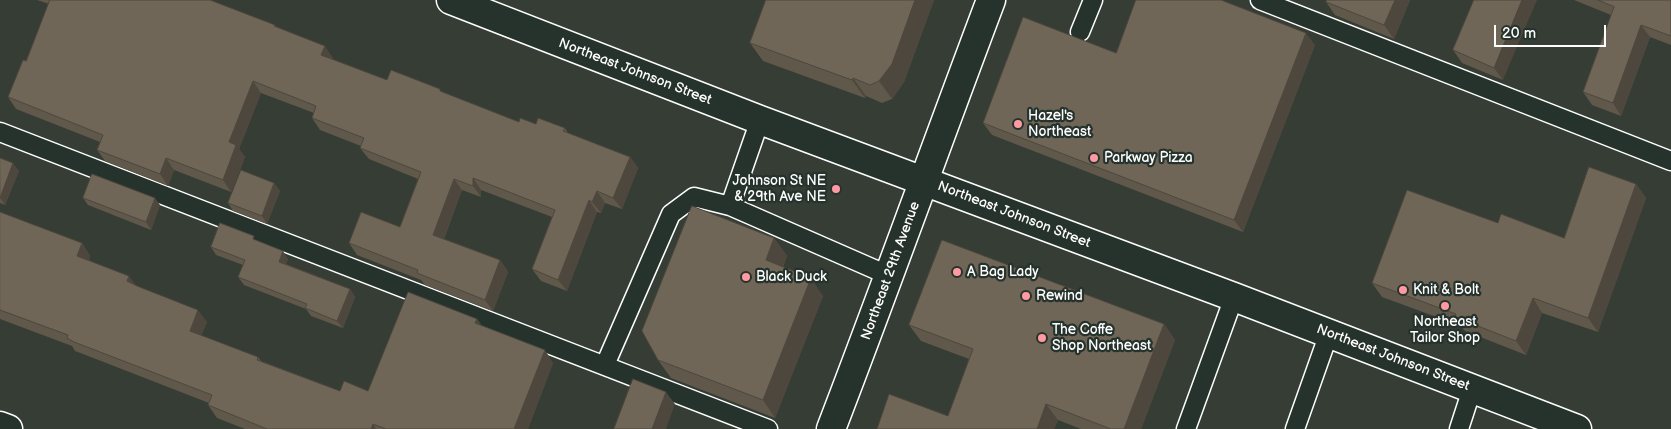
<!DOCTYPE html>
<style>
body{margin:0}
#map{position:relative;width:1671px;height:429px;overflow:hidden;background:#353d35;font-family:"Balsamiq Sans",sans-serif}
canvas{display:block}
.scale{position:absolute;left:1494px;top:25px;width:112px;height:22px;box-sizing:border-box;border:2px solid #fff;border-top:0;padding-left:6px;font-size:15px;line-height:18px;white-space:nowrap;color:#fff;-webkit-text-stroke:4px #26332d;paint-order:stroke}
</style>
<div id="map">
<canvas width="1671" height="429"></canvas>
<div class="scale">20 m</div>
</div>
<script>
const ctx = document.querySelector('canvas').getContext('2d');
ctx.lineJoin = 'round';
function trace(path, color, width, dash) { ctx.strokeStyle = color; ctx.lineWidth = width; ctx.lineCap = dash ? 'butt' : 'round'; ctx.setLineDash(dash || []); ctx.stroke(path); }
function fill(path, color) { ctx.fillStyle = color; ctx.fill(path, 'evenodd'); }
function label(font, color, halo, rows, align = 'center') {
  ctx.font = font + ' "Balsamiq Sans",sans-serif'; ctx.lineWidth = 4.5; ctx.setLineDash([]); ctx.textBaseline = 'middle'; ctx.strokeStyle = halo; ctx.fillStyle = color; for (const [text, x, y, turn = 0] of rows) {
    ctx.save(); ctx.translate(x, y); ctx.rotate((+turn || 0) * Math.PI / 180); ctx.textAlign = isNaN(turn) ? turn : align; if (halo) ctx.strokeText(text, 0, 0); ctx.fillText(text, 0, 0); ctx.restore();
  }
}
const service = new Path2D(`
 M1260,0l411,161
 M1080,32l13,-32
 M760,120l-30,86 160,70
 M0,132l768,297
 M605,365l66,-151 23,-17 36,9
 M1186,429l48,-132
 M1295,429l34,-96
 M1459,429l13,-40`);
const minor = new Path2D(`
 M0,426l8,3`);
const tertiary = new Path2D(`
 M451,0l309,120 474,177 343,132
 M831,429c55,-143 106,-286 160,-429`);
trace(service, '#fff', 21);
trace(minor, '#fff', 31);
trace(tertiary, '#fff', 31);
trace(service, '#26332d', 18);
trace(minor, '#26332d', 28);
trace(tertiary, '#26332d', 28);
fill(new Path2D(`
 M37,0h173l65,25 1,2 57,31 -1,1 55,21 56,13 76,29 46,6 3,5 62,24 8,11 -16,41 -17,-6 -4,10 -4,-1 -30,79 -26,-10 -9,-12 20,-52 -71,-27v7l-19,-7 -18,49 56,21 8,12 -15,39 -68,-26 -4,-5 -64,-25 -8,-12 51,-16 18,-48 -49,-20 -9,-11 1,-2 -41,-16 -8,-12 2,-5 -53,-20 -22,56 6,8 -14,35 -57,-22 -6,16 -63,-25 -8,-11 3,-8 -84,-33 -8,-12 18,-36 23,-57z
 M766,0h168l-30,82 -12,17 -10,4 -16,-7 -1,2 -102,-37 -13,-18z
 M1327,0h83l-16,39 -59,-24 -9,-13z
 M1474,0l29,80 -41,-17 -9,-13z
 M1574,0h97v45l-21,-8 -29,79 -29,-11 -9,-13 28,-77z
 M1315,45l-72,187 -251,-97 -9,-12 133,-70z
 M0,158l19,13 -14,34 -5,-2z
 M274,183l6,8 -13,33 -34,-13 -5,-8z
 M1636,184l10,14 -48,134 -56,-19 -16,42 -61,-24 -4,-5 -79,-29 -10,-14 126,-60 66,15z
 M83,198l77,7 -9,25 -63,-25z
 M0,212l82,31 8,13 -1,4 48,26 70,36 -6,14 57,21 3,4 79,30h28l109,-72 5,7 71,37 -25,66h-283l-28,-11 -9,-13 1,-2 -126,-49 -8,-3 -3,-5 -72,-27z
 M774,238l13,18 -4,11 40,29 -48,122 -104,-40 -13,-18z
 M257,241l31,18 -2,5 64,25 5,8 -12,31 -32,-12 -5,-7 -62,-24 -6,-8 5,-12 -27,-10 -5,-8z
 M1164,324l11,16 -34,89h-60l-23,-9 -4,9h-177l71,-13 21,-57 -48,-18 -12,-16z`), '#5f584b');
fill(new Path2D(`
 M915,0h19l-30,82 -12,17 -13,-18z
 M1395,0h15l-16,39 -10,-14z
 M1522,0h15l-34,80 -9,-12z
 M1641,25l9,12 -29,79 -8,-13z
 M1306,33l9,12 -72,187 -9,-12z
 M325,46l8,12 -3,8 -9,-11z
 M853,78l13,18 -1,2 -13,-18z
 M253,81l8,12 -22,56 6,8 -14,35 -8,-12 6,-38z
 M630,157l8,11 -16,41 -9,-11z
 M166,158l8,12 -6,16 -8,-12z
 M13,163l6,8 -14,34 -5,-7z
 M473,178l8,12v7l-8,-11z
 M454,179l8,11 -21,56 -8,-11z
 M274,183l6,8 -13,33 -5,-8z
 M1636,184l10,14 -48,134 -10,-14z
 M597,191l8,12 -4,10 -9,-11z
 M155,198l5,7 -9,25 -5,-8z
 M589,200l8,12 -30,79 -9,-11z
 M774,238l13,18 -9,22 -12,-18z
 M82,243l8,13 -4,12 -9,-12z
 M283,251l5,8 -4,10 -5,-7z
 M500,260l8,12 -15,39 -8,-11z
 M129,276l9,12 -11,-7z
 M811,278l12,18 -48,122 -12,-18z
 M350,289l5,8 -12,31 -6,-7z
 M1533,298l9,15 -16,42 -10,-14z
 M198,310l9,12 -9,21 -8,-12z
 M477,319l8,12 -10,-8z
 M1164,324l11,16 -34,89h-17z
 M545,350l8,13 -25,66h-14z
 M666,392l9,12 -9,25h-14z
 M1046,404l12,16 -4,9h-17z
 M373,424l3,5h-5z`), '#4e473d');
const building = new Path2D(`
 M50,0h160l65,25 -1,1 51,20 -4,9 66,25 4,-10 49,19v2l79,31 1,-4 16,6 2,-6 27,10 -2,3 67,26 -17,41 -16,-7 -5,11 -3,-2 -31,80 -26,-11 23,-59 -82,-32v8l-19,-7 -21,56 67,25 -15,40 -68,-27 1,-3 -69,-27 12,-31 39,15 21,-55 -61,-24 4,-10 -52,-20 4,-12 -63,-25 -24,61 7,3 -13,35 -57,-22 -6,16 -63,-24 6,-15 -95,-38 15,-37 3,1z
 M766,0h149l-23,64 -13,17 -9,4 -17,-7 -1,2 -102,-37z
 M1136,0h85l85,33 -72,187 -251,-97 40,-106 93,36z
 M1327,0h68l-11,25 -58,-23z
 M1474,0h48l-28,68 -41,-18z
 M1598,0h73v36l-30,-11 -28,78 -30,-11 31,-85z
 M0,158l13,5 -13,35z
 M1589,167l47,17 -48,134 -55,-20 -17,43 -61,-24 1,-3 -84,-31 35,-93 91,33 3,-9 63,24z
 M241,170l33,13 -12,33 -34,-13z
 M92,174l63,24 -9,24 -63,-24z
 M692,206l82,32 -8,22 45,18 -48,122 -105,-40 -16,-29z
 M0,212l82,31 -5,13 52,20 -2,5 10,5 61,24 -8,21 68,26 -1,3 83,31 4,-10 24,10 40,-99 69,27 -2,4 70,27 -31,79h-128l-13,-5 -2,5h-104l-59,-24 4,-10 -138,-53 -7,-4 1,-3 -68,-25z
 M220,223l34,13 -1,3 30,12 -4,11 71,27 -13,32 -32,-13 2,-4 -69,-27 7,-17 -34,-13z
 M942,240l222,84 -40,105h-13l-65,-25 -9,25h-160l12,-35 59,22 25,-67 -64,-24z
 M633,379l33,13 -14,37h-38z`);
fill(building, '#6f6657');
trace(building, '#4e473d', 1);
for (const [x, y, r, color] of [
 [1018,124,5,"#ff9aa2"],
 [1094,158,5,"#ff9aa2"],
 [836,189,5,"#ff9aa2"],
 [957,272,5,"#ff9aa2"],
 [746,277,5,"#ff9aa2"],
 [1403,290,5,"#ff9aa2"],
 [1026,296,5,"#ff9aa2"],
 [1445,306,5,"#ff9aa2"],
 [1042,338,5,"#ff9aa2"]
]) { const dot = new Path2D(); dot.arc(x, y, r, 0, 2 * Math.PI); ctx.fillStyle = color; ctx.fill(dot); trace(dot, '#26332d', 2); }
label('14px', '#fff', '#26332d', [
 ["Northeast Johnson Street",635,72,21],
 ["Northeast Johnson Street",1014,215,21],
 ["Northeast 29th Avenue",891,271,-70],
 ["Northeast Johnson Street",1393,358,21]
]);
label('14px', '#fff', '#26332d', [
 ["Hazel's",1028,116],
 ["Northeast",1028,132],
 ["Parkway Pizza",1104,158],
 ["Johnson St NE",826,181,"right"],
 ["& 29th Ave NE",826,197,"right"],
 ["A Bag Lady",967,272],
 ["Black Duck",756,277],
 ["Knit & Bolt",1413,290],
 ["Rewind",1036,296],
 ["Northeast",1445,322,"center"],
 ["Tailor Shop",1445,338,"center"],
 ["The Coffe",1052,330],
 ["Shop Northeast",1052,346]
], 'left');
</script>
